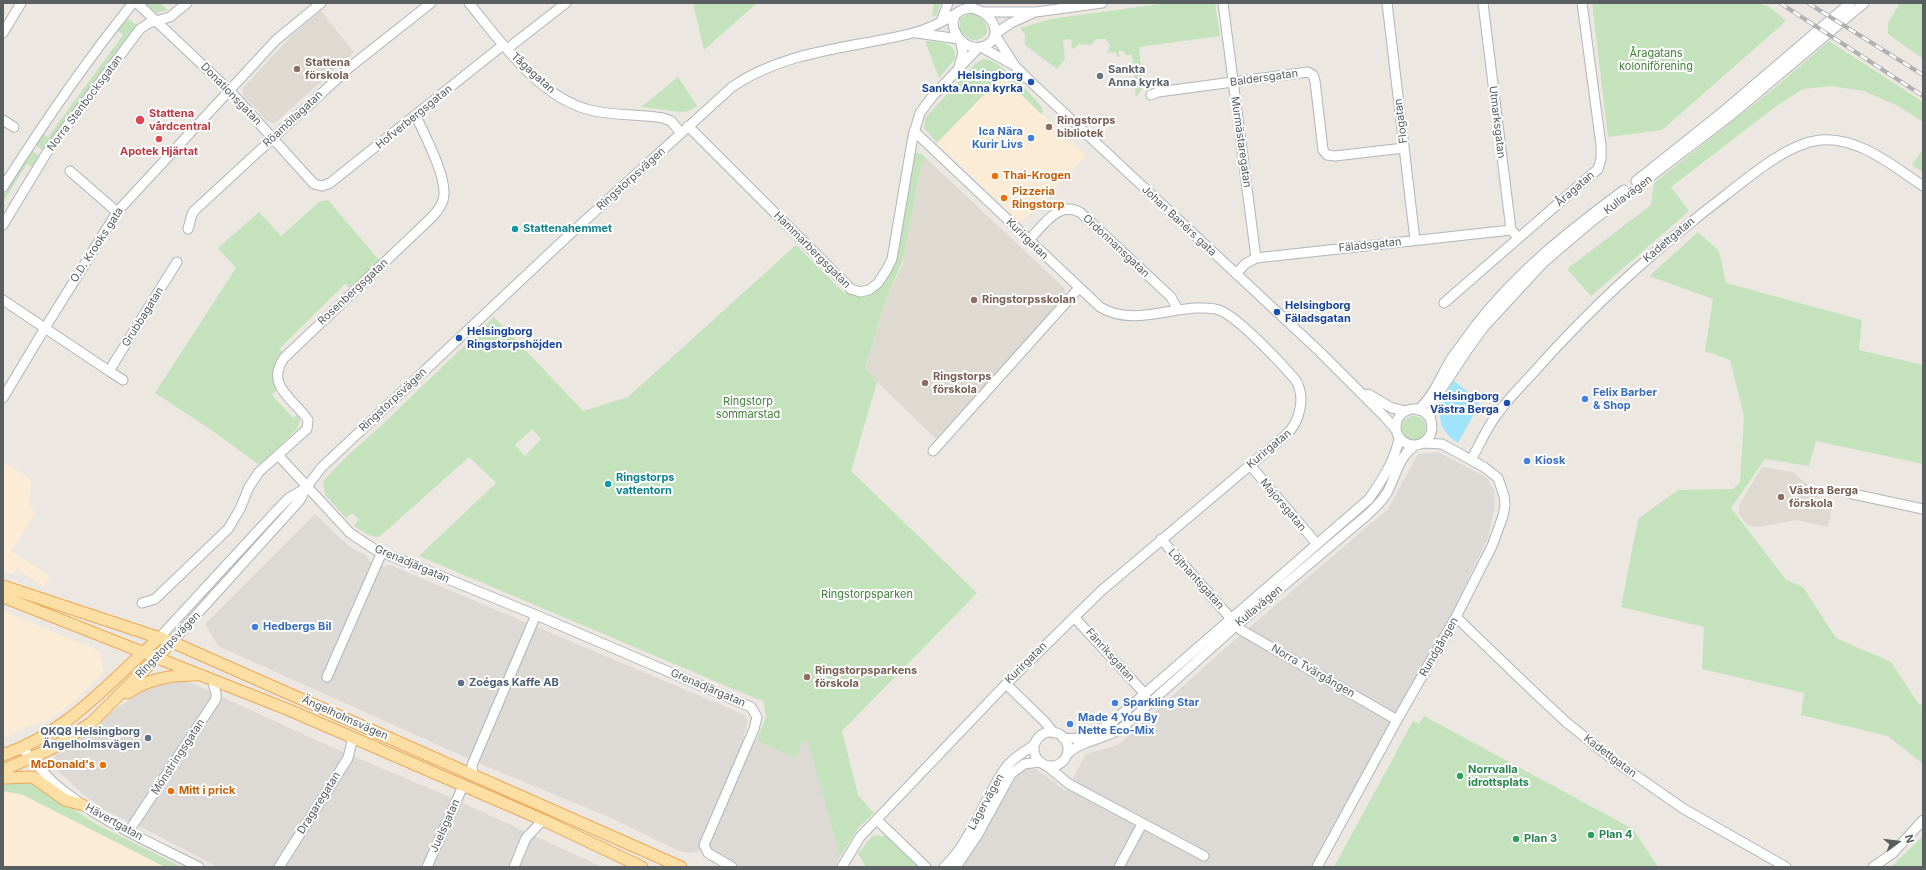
<!DOCTYPE html>
<meta charset="utf-8">
<style>
body{margin:0}
#map{position:relative;width:1926px;height:870px;overflow:hidden;background:#ece7e0;font-family:Inter,sans-serif}
canvas{display:block}
.frame{position:absolute;inset:0;border:4px solid #595e61;pointer-events:none}
.north{position:absolute;left:1878px;top:822px;width:40px;height:40px;-webkit-text-stroke:3px #fff;paint-order:stroke;rotate:75deg;font-size:11px;font-weight:700;line-height:16px;text-align:center;color:#595e61}
.north::after{content:'';display:block;margin:auto;width:14px;height:18px;background:#595e61;clip-path:polygon(50% 0,100% 100%,50% 72%,0 100%)}
</style>
<div id="map">
<canvas width="1926" height="870"></canvas>
<div class="frame"></div>
<div class="north">N</div>
</div>
<script>
const ctx = document.querySelector('canvas').getContext('2d');
ctx.lineJoin = 'round';
function fill(path, color) { ctx.fillStyle = color; ctx.fill(path, 'evenodd'); }
function trace(path, color, width, dash) { ctx.strokeStyle = color; ctx.lineWidth = width; ctx.lineCap = dash ? 'butt' : 'round'; ctx.setLineDash(dash || []); ctx.stroke(path); }
function label(font, color, halo, rows, align = 'center') {
  ctx.font = font + ' Inter,sans-serif'; ctx.lineWidth = 4; ctx.setLineDash([]); ctx.textBaseline = 'middle'; ctx.strokeStyle = halo; ctx.fillStyle = color; for (const [text, x, y, turn = 0] of rows) {
    ctx.save(); ctx.translate(x, y); ctx.rotate((+turn || 0) * Math.PI / 180); ctx.textAlign = isNaN(turn) ? turn : align; if (halo) ctx.strokeText(text, 0, 0); ctx.fillText(text, 0, 0); ctx.restore();
  }
}
fill(new Path2D(`
 M1002,76l84,80 -65,67 -84,-80z
 M3,461l28,19 -1,25 5,8 -24,38 39,25 -6,11 -27,-18 -4,5 -10,-3z
 M3,611l96,40 5,21 -30,29 -26,20 -22,6 -23,12z
 M3,791l20,4 142,72h-162z`), '#fcecd5');
fill(new Path2D(`
 M1438,452l49,26 7,12 1,15 -7,33 -41,86 -133,243h-353l59,-96 9,-3 7,1 30,22 20,-37 32,-9 104,-94 166,-142 30,-55z
 M315,514l26,25 12,10 13,6 3,6 13,6 8,-2 355,150 3,7 -5,14 53,22 7,-18 5,1 32,116 -5,10h-97l-25,-13 -6,-6 -16,5 -12,-2 -68,-33 -135,-56 -258,-116 -13,-22z
 M183,679l146,67 121,51 152,70h-384l-73,-38 -39,-18 -22,-16 -30,-28v-9l5,-9 17,-9 21,-18 50,-34 19,-7z`), '#ddd9d5');
fill(new Path2D(`
 M321,11l33,41 -77,69 -4,2 -5,-1 -25,-27v-7l50,-54z
 M927,159l137,129 2,8 -130,143 -71,-69 19,-65 19,-42 18,-98z
 M1762,467l31,5 25,22v6l15,3 -5,24 -31,-7 -39,7 -11,-2 -8,-11v-9z`), '#ded9d1');
fill(new Path2D(`
 M143,3h17l8,7 -13,3z
 M693,3h64l-53,47z
 M934,3h6l-3,12 -5,2z
 M1167,3h48l5,33 -81,11 4,40 -7,10 -4,-42h-7l-1,-4h-5v5l-2,1 -1,-5 -9,1 3,-7 -4,-7h-10l-5,6 -12,-1 -5,5 -2,-1 -1,-9 -8,1 2,19 -8,10 -32,-24v-10l-5,-7 31,-9z
 M1592,3h167l12,5 15,13 -124,109 -54,7z
 M1900,3h23v56l-35,-25v-11z
 M969,13c11,2 19,9 18,20 -7,11 -20,8 -27,-3v-11z
 M125,17l12,8 -92,127 -12,-8 8,-11 7,4 75,-102 -7,-6z
 M925,41c13,1 32,0 30,18l-16,19z
 M1829,41l94,61v20l-25,-16 -34,-15 -33,-5 -28,3 -28,18 -104,80 18,24 -98,85 -24,-27 84,-64 3,-22 123,-97z
 M983,59c19,1 46,34 59,48l1,5 -2,2 -39,-38 -65,67 -13,-15 1,-10 50,-54z
 M678,77l19,29 -8,5 -8,1 -40,-5z
 M1923,149v23l-11,-7z
 M30,150l12,7 -8,11 -7,-4 -24,38v-9z
 M916,153l6,1 5,5 -6,6 -17,92 -20,48 -19,64 12,13 -26,89 126,122 -135,138 16,64 16,18 -16,15 -18,29 -32,-115 -5,-2 -7,18 -40,-17 10,-24 -3,-17 -6,-1 -338,-143 77,-73 -27,-26 -90,80c-9,0 -17,-6 -25,-11l5,-6 -7,-7 -6,5 -20,-22 -3,-10 1,-6 24,-25 34,-30 112,-108 89,94 45,-14 168,-152 48,48 16,1 28,-21 23,-116zM532,429l9,10 -16,17 -10,-11z
 M328,200l51,60 -29,28 -5,-4 -66,65 5,4c-10,11 -13,23 -7,36l-5,6 21,23 5,-4c3,6 2,9 -1,15l-35,34 -4,1 -51,-37 -52,-34 81,-125 -18,-20 41,-36 22,24 38,-34z
 M1698,232l21,19 7,32 136,37 -3,30 64,15v99l-107,-23 -7,25 -44,-7 -34,49 55,72 17,7 33,51 55,24 27,41 5,2v59l-35,-28 -87,-21 3,-22 -102,-24 2,-42 -83,-20 17,-88 40,-29 55,-1 7,-7 4,-66 -14,-56 -25,-9 8,-52 -64,-23z
 M1402 428a12 12 0 1 1 24 0a12 12 0 1 1-24 0Z
 M1424,716l209,113 25,38h-324l79,-146 6,3z
 M28,780l68,44 86,43h-17l-142,-72 -20,-4v-10z
 M885,834l35,33h-54l-8,-13 14,-18 6,-1 4,2z
 M1923,836v31h-32z`), '#c4e3bd');
fill(new Path2D(`
 M1454,381l23,18 2,6 -21,38c-27,-17 -20,-40 -4,-62z`), '#a0e4fc');
const minor = new Path2D(`
 M137,3l93,88 84,93 8,2 8,-3 173,-138
 M469,3c31,38 71,95 121,107 24,6 49,4 73,8l8,3 10,12
 M1223,3l33,255
 M1387,3l28,237
 M1483,3l28,227 4,4
 M972,8c14,3 30,18 20,33 -28,25 -60,-31 -20,-33z
 M985,12h51l66,-9
 M941,22l7,-19
 M3,33l18,-30
 M917,33l42,6
 M995,34l16,-11 20,-9
 M995,35l20,31 16,16 288,269 66,66 11,13
 M981,47l31,17
 M507,49l59,-46
 M959,67l4,-14 -3,-13
 M1151,95l7,-3 150,-20 5,3 2,6 8,69 4,5 8,1 69,-8
 M3,120l11,7
 M688,126l163,163 9,3 9,-2 9,-7 9,-14 5,-10 21,-123 7,-23 12,-16 47,-50
 M70,171l47,41
 M1636,181l89,-71 125,-107
 M3,187c40,-63 83,-126 130,-184
 M3,225l43,-71 94,-125 9,-6 21,-6 17,-14
 M188,229l4,-15 3,-4 155,-143 81,-64
 M1029,240c14,-14 30,-41 52,-27l90,84 7,13
 M1236,274l9,-10 11,-6 255,-28
 M3,300l106,71 68,-109
 M1444,303l154,-134 3,-10v-14l-19,-142
 M109,371l14,9
 M1368,394l24,14 14,3
 M3,398l42,-70 72,-116 159,-172 45,-37
 M1396 427a18 18 0 1 1 36 0a18 18 0 1 1-36 0Z
 M1418,410c15,-13 23,-34 33,-51 8,-11 17,-23 25,-34 42,-54 94,-95 148,-135
 M1430,419l3,-17 35,-53 16,-22 60,-65 47,-40 139,-106 134,-113
 M933,451l146,-163
 M278,455l72,78 24,16 162,66 215,92 6,10 -3,12 -50,116 4,8 24,14
 M1471,460c9,-16 16,-33 27,-47 11,-15 24,-28 36,-41 59,-67 122,-124 193,-178 26,-20 60,-50 93,-54 38,-4 73,26 103,46
 M1250,465l67,79
 M1848,493l75,16
 M1161,539l80,91 156,90
 M142,603l13,-4 73,-70 12,-20 9,-22 10,-15 48,-43 1,-9c-15,-22 -43,-34 -24,-62l147,-140c6,-6 13,-14 13,-24 1,-21 -19,-58 -28,-78
 M1074,617l71,77
 M1456,617l78,75 32,30 46,37 72,50 102,58
 M160,637l117,-127 12,-12 17,-10
 M172,642l128,-142 6,-12 15,-20 247,-232 164,-149c53,-37 121,-39 181,-54 17,-4 33,-13 47,-22
 M327,677l55,-125
 M1006,684l39,38 9,11
 M1034 749a17 17 0 1 1 34 0a17 17 0 1 1-34 0Z
 M1063,738c16,3 33,-6 47,-14l259,-225c13,-19 26,-38 30,-61
 M22,748c11,12 21,25 33,36 42,36 95,58 144,83
 M1067,755c11,-14 39,-16 55,-27l115,-103 129,-109c8,-7 15,-14 21,-23 9,-17 12,-38 29,-48
 M1047,766l22,18 135,72
 M473,775l-1,-10 64,-150
 M877,820l49,47
 M129,831l87,-132v-6l-4,-14
 M279,867l69,-109 5,-21
 M427,867l36,-81
 M514,867l12,-29 17,-18
 M842,867l18,-30 146,-153 95,-93 185,-156c14,-13 21,-40 8,-57 -14,-16 -57,-62 -75,-68 -7,-3 -16,-2 -24,-2 -32,2 -65,17 -95,-1l-186,-176
 M944,867c26,-24 40,-67 60,-97 7,-11 20,-18 30,-25
 M956,867l22,-33 33,-60 13,-10 15,-2
 M1119,867l23,-43
 M1317,867l80,-147 59,-103 36,-71 11,-30 2,-11 -1,-9 -6,-18 -14,-11 -42,-23 -19,-1
 M1873,867l20,-14 30,-33`);
const major = new Path2D(`
 M3,586l169,56 509,225
 M3,597l286,113 254,110 99,47
 M128,693c19,-14 43,-18 67,-18
 M3,755c66,-23 106,-73 157,-118
 M3,770l48,-21 40,-26 81,-81
 M3,778l30,-1 32,23 18,5`);
trace(minor, '#b1b5b8', 11);
trace(major, '#eca959', 13);
trace(minor, '#fff', 9);
trace(major, '#fcdfa5', 11);
const rail = new Path2D(`
 M1780,3l143,93
 M1808,3l115,72`);
trace(rail, '#b0b1b1', 4);
trace(rail, '#fff', 2.5, [8]);
for (const [x, y, r, color] of [
 [297,69,4,"#8d6e63"],
 [1100,76,4,"#6b7280"],
 [1031,82,4,"#1a4fb4"],
 [140,120,5,"#e0444e"],
 [1049,127,4,"#8d6e63"],
 [1031,138,4,"#3f7fe0"],
 [159,139,4,"#e0444e"],
 [995,176,4,"#e8710a"],
 [1004,198,4,"#e8710a"],
 [515,229,4,"#0f9aa8"],
 [974,300,4,"#8d6e63"],
 [1277,312,4,"#1a4fb4"],
 [459,338,4,"#1a4fb4"],
 [925,383,4,"#8d6e63"],
 [1585,399,4,"#3f7fe0"],
 [1507,403,4,"#1a4fb4"],
 [1527,461,4,"#3f7fe0"],
 [608,484,4,"#0f9aa8"],
 [1781,497,4,"#8d6e63"],
 [255,627,4,"#3f7fe0"],
 [807,677,4,"#8d6e63"],
 [461,683,4,"#5c6f8a"],
 [1115,703,4,"#3f7fe0"],
 [1070,724,4,"#3f7fe0"],
 [148,738,4,"#5c6f8a"],
 [103,765,4,"#e8710a"],
 [1460,776,4,"#2e9e5b"],
 [171,791,4,"#e8710a"],
 [1591,835,4,"#2e9e5b"],
 [1516,839,4,"#2e9e5b"]
]) { const dot = new Path2D(); dot.arc(x, y, r, 0, 2 * Math.PI); ctx.fillStyle = color; ctx.fill(dot); trace(dot, '#fff', 1.5); }
label('11px', '#408237', '#fff', [
 ["Åragatans",1656,54],
 ["koloniförening",1656,67],
 ["Ringstorp",748,402],
 ["sommarstad",748,415],
 ["Ringstorpsparken",867,595]
]);
label('bold 11px', '#785e54', '#fff', [
 ["Stattena",305,63],
 ["förskola",305,76],
 ["Ringstorps",1057,121],
 ["bibliotek",1057,134],
 ["Ringstorpsskolan",982,300],
 ["Ringstorps",933,377],
 ["förskola",933,390],
 ["Västra Berga",1789,491],
 ["förskola",1789,504],
 ["Ringstorpsparkens",815,671],
 ["förskola",815,684]
], 'left');
label('bold 11px', '#5b616d', '#fff', [
 ["Sankta",1108,70],
 ["Anna kyrka",1108,83]
], 'left');
label('11px', '#595e61', '#fff', [
 ["Tågagatan",533,73,42],
 ["Baldersgatan",1264,78,-8],
 ["Donationsgatan",231,94,46],
 ["Norra Stenbocksgatan",85,103,-53],
 ["Hofverbergsgatan",414,117,-39],
 ["Röamöllagatan",293,119,-43],
 ["Flogatan",1401,121,-97],
 ["Utmarksgatan",1497,122,83],
 ["Murmästaregatan",1241,142,82],
 ["Ringstorpsvägen",631,179,-42],
 ["Åragatan",1575,189,-41],
 ["Kullavägen",1628,195,-37],
 ["Johan Banérs gata",1179,221,43],
 ["Kurirgatan",1027,239,44],
 ["Kadettgatan",1669,240,-40],
 ["O.D. Krooks gata",97,245,-57],
 ["Fäladsgatan",1370,245,-6],
 ["Ordonnansgatan",1116,246,43],
 ["Hammarbergsgatan",812,250,45],
 ["Rosenbergsgatan",353,292,-43],
 ["Grubbagatan",143,317,-58],
 ["Ringstorpsvägen",393,400,-43],
 ["Kurirgatan",1269,449,-40],
 ["Majorsgatan",1283,505,50],
 ["Grenadjärgatan",412,564,23],
 ["Löjtnantsgatan",1196,579,48],
 ["Kullavägen",1259,606,-40],
 ["Ringstorpsvägen",168,645,-46],
 ["Rundgången",1439,647,-60],
 ["Fänriksgatan",1110,655,48],
 ["Kurirgatan",1026,663,-45],
 ["Norra Tvärgången",1313,671,30],
 ["Grenadjärgatan",708,688,23],
 ["Ängelholmsvägen",345,718,24],
 ["Kadettgatan",1610,756,37],
 ["Mönstringsgatan",178,757,-57],
 ["Lägervägen",986,802,-61],
 ["Dragaregatan",319,803,-58],
 ["Hävertgatan",114,822,29],
 ["Juelsgatan",445,826,-66]
]);
label('bold 11px', '#164399', '#fff', [
 ["Helsingborg",1023,76],
 ["Sankta Anna kyrka",1023,89],
 ["Helsingborg",1285,306,"left"],
 ["Fäladsgatan",1285,319,"left"],
 ["Helsingborg",467,332,"left"],
 ["Ringstorpshöjden",467,345,"left"],
 ["Helsingborg",1499,397],
 ["Västra Berga",1499,410]
], 'right');
label('bold 11px', '#be3a42', '#fff', [
 ["Stattena",149,114],
 ["vårdcentral",149,127],
 ["Apotek Hjärtat",159,152,"center"]
], 'left');
label('bold 11px', '#366cbe', '#fff', [
 ["Ica Nära",1023,132,"right"],
 ["Kurir Livs",1023,145,"right"],
 ["Felix Barber",1593,393],
 ["& Shop",1593,406],
 ["Kiosk",1535,461],
 ["Hedbergs Bil",263,627],
 ["Sparkling Star",1123,703],
 ["Made 4 You By",1078,718],
 ["Nette Eco-Mix",1078,731]
], 'left');
label('bold 11px', '#c56008', '#fff', [
 ["Thai-Krogen",1003,176],
 ["Pizzeria",1012,192],
 ["Ringstorp",1012,205],
 ["McDonald's",95,765,"right"],
 ["Mitt i prick",179,791]
], 'left');
label('bold 11px', '#0d838f', '#fff', [
 ["Stattenahemmet",523,229],
 ["Ringstorps",616,478],
 ["vattentorn",616,491]
], 'left');
label('bold 11px', '#4e5e75', '#fff', [
 ["Zoégas Kaffe AB",469,683],
 ["OKQ8 Helsingborg",140,732,"right"],
 ["Ängelholmsvägen",140,745,"right"]
], 'left');
label('bold 11px', '#27864d', '#fff', [
 ["Norrvalla",1468,770],
 ["idrottsplats",1468,783],
 ["Plan 4",1599,835],
 ["Plan 3",1524,839]
], 'left');
</script>
